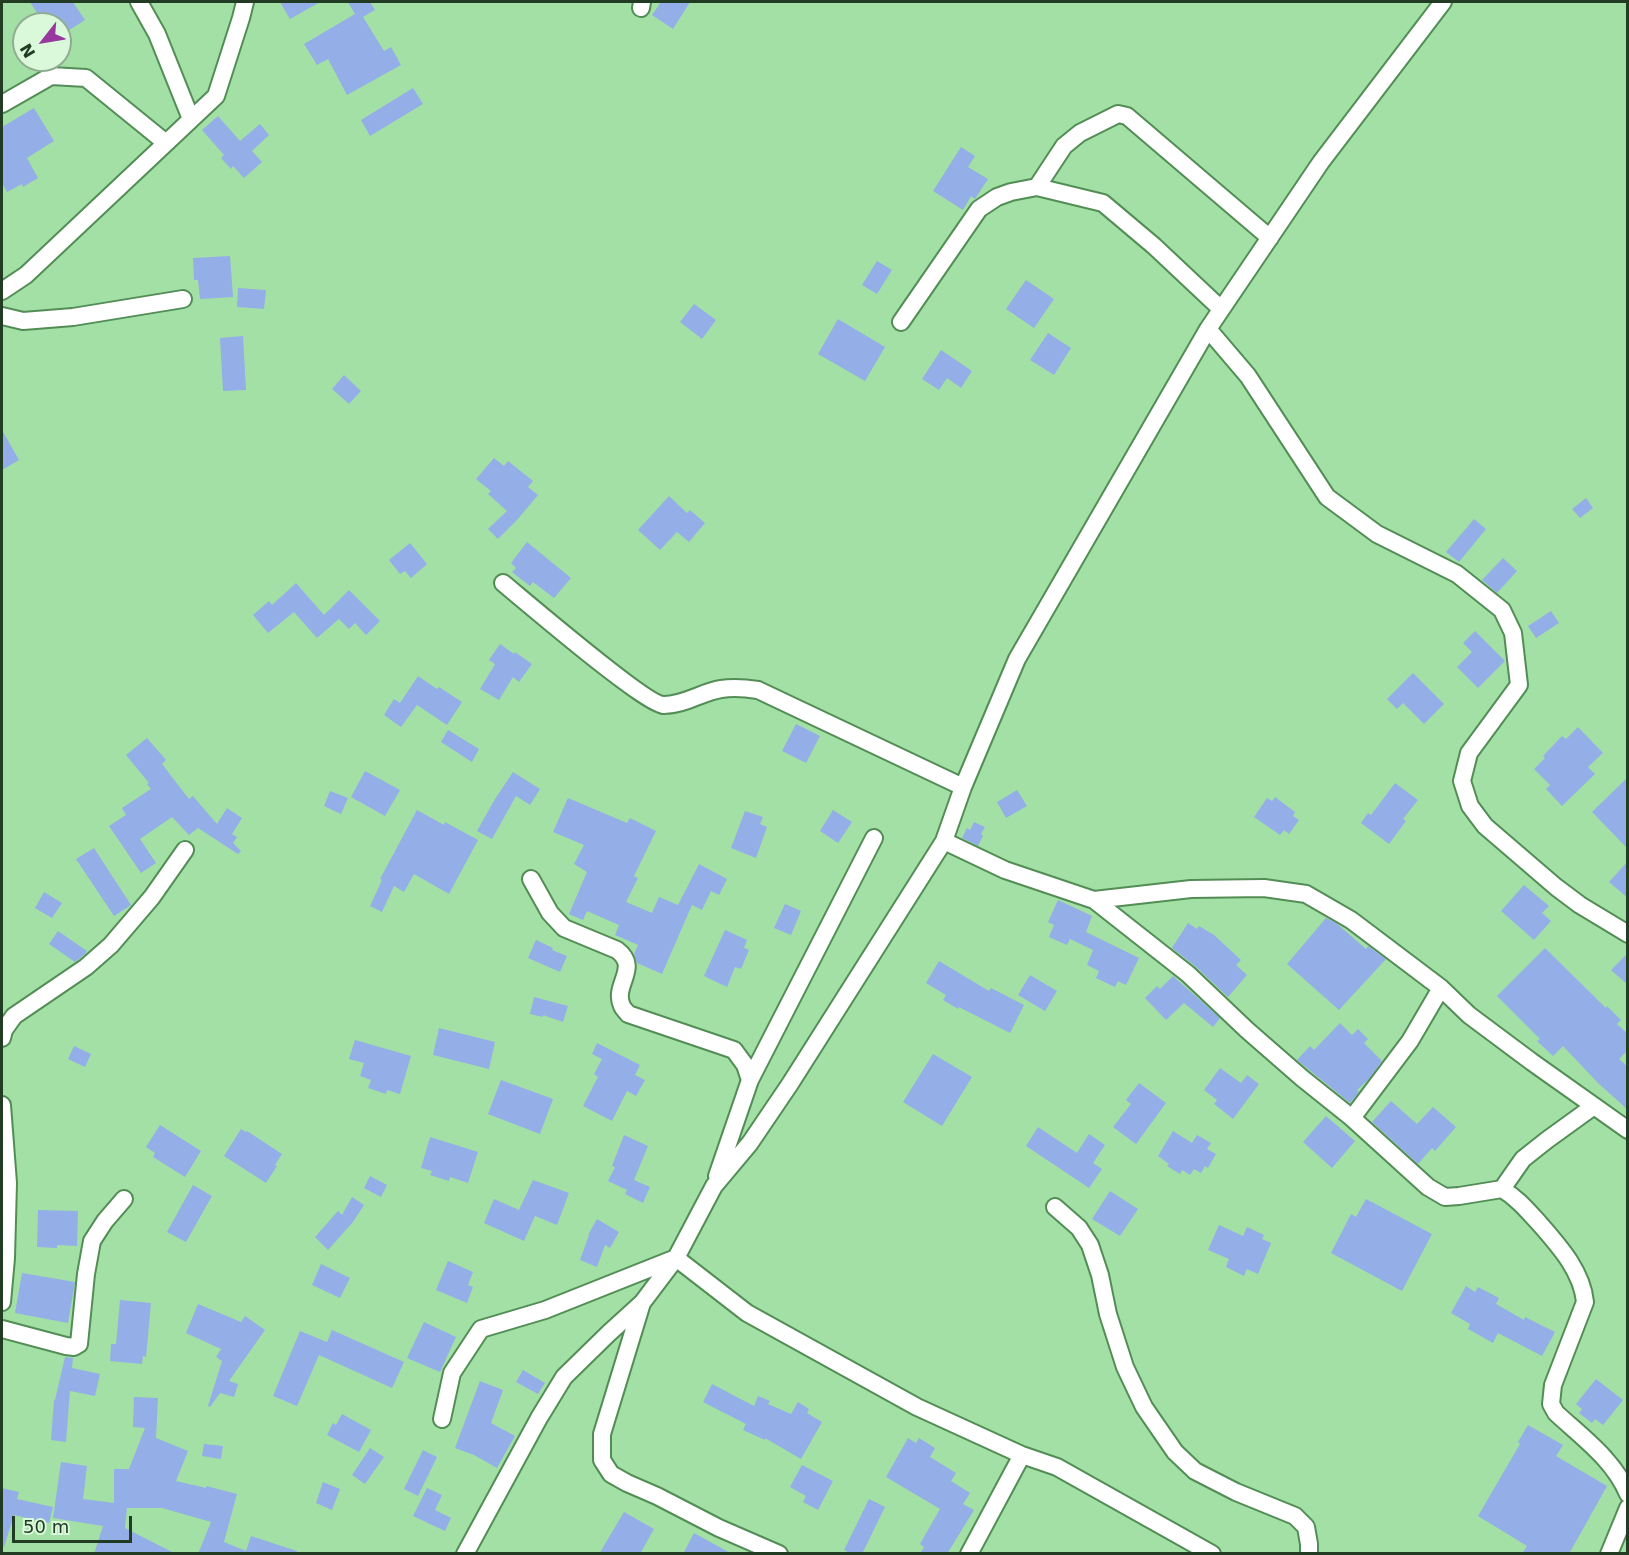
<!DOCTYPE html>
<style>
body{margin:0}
#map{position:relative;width:1629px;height:1555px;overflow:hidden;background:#a3e0a5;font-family:"DejaVu Sans",sans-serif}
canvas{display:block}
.frame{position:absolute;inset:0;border:3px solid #223b23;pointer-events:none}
.north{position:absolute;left:12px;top:12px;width:60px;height:60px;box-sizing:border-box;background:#daf8da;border:2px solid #90ac91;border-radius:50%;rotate:239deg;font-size:16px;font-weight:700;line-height:24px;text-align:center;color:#223b23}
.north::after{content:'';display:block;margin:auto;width:21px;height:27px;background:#98379e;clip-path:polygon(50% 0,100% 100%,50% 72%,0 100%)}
.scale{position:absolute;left:12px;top:1516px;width:120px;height:27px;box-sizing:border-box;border:3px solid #223b23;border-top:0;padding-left:8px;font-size:18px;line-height:21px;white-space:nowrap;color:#223b23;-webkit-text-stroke:4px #daf8da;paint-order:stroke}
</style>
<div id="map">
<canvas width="1629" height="1555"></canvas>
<div class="frame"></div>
<div class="north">N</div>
<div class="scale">50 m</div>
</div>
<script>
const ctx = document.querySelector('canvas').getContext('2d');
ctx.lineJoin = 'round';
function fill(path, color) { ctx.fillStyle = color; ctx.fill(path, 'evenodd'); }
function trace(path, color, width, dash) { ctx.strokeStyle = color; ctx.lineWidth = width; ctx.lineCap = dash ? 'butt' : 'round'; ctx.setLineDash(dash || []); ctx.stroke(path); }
fill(new Path2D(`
 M30,2h43l12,18 -25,16v-12h-16z
 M280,2h40l-30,17z
 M348,2h22l5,8 -12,7 21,34 7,-4 10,18 -54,30 -19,-36 -11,6 -13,-21 51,-30z
 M661,2h29l-17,27 -21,-14z
 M413,88l10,16 -53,32 -9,-16z
 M34,108l20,33 -27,17 11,20 -15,9 -1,-3 -15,8 -5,-9v-56z
 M218,116l22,25 20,-17 9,11 -17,16 10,11 -18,16 -11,-12 -2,3 -10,-11 3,-3 -22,-25z
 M961,147l14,9 -7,11 20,12 -13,20 -4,-3 -8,14 -30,-19z
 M230,256l3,41 -33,2 -2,-19h-4l-1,-22z
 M877,261l15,9 -15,24 -15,-9z
 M1026,280l28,19 -20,29 -28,-19z
 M238,288l28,2 -2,19 -27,-2z
 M694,304l22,16 -14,19 -22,-17z
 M838,319l47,28 -20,34 -47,-27z
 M1048,333l23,15 -17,27 -24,-15z
 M243,336l3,54 -23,1 -3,-53z
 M941,350l31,21 -11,17 -14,-10 -8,12 -17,-11z
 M344,375l17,16 -12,13 -17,-15z
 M2,430l17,30 -17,10z
 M494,458l10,8 4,-5 25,20 -5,6 10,8 -21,25 -19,19 -10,-10 19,-18 -19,-17 3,-3 -15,-12z
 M669,496l18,17 3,-3 15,13 -16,19 -12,-10 -17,18 -22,-20z
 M1586,498l7,10 -13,10 -8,-9z
 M1474,519l12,10 -27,33 -13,-10z
 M527,542l44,36 -17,20 -21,-16 -3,4 -18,-14 4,-4 -5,-5z
 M410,543l17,21 -16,14 -6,-7 -5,3 -11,-14z
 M1503,558l14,13 -20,22 -15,-13z
 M296,583l28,32 25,-25 31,31 -14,14 -11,-12 -6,6 -10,-10 -22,19 -23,-26 -26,21 -15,-18 16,-14 3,4z
 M1551,611l8,12 -23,15 -8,-12z
 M1475,631l30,30 -27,27 -21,-21 15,-15 -9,-9z
 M500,644l14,10 1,-2 17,12 -13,18 -6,-5 -14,23 -19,-11 15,-25 -6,-4z
 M1413,673l31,31 -20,20 -21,-21 -6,6 -10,-10z
 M418,676l19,13 2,-2 23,15 -15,23 -30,-20 -16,22 -17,-12 10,-16 6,4z
 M796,724l24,12 -14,27 -24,-12z
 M1578,727l25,26 -15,14 7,7 -33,32 -16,-17 4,-4 -16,-16 11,-11 -2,-2 19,-20 4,3z
 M448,730l31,19 -7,13 -31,-20z
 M147,738l19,22 -4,4 27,35 4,-3 24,28 10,-16 15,10 -10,16 5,3 -4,6 8,8 -3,3 -40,-26 -9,7 -17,-18 -32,22 16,24 -15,10 -32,-47 17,-11 -4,-7 29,-19 -4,-5 2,-1 -23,-28z
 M365,771l35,19 -15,26 -34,-19z
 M513,772l27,17 -10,16 -14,-9 -24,43 -15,-8 18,-32z
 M1628,777v72l-36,-37z
 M1395,783l23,17 -15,19 3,2 -17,23 -28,-21 7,-10 3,2z
 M1017,790l10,16 -21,12 -9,-16z
 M330,791l18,7 -7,16 -17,-8z
 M1275,797l20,15 -2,4 6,4 -10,14 -5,-4 -4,5 -26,-18 13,-19 5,3z
 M568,798l59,25 3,-5 26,13 -22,45 4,2 -12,24 26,11 7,-16 19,8 21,-41 28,15 -8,16 -8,-4 -9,19 -10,-5 -30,69 -25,-11 -3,-9 4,-9 -23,-10 4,-10 -32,-14 -4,9 -14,-6 18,-42 -13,-8 10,-19 -31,-13z
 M417,810l27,15 1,-3 33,18 -29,54 -35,-20 -10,18 -10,-6 -12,26 -12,-6 12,-26 -2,-1z
 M833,810l19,12 -14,21 -18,-12z
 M745,811l18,6 -3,7 7,3 -11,31 -25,-10z
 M974,822l11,5 -4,7 2,2 -5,10 -16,-8 5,-10 3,2z
 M94,848l37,57 -17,11 -38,-57z
 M1628,861v37l-19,-16z
 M1524,885l25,21 -7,7 9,8 -17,19 -33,-29z
 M44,892l18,11 -10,15 -17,-10z
 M1058,900l34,16 -6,16 53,26 -13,27 -8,-4 -3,6 -19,-9 3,-7 -12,-6 6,-15 -23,-11 -3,6 -18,-8 5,-12 -6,-3z
 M785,904l16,7 -10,24 -17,-7z
 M1326,918l10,5 30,26 2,-3 18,13 -47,51 -52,-46z
 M1188,923l9,6 2,-3 15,9 27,25 -5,5 11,10 -19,22 -33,-31 -23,-18z
 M725,930l22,10 -3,8 5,2 -8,19 -6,-2 -8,20 -23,-11z
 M58,931l29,20 -2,3 -10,8 -26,-18z
 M536,940l17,8 -1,2 15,6 -7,16 -32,-14z
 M1545,948l61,60 1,-2 14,14 -4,4 11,10v16l-9,9 9,8v43l-30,-27 -35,-37 -10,10 -16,-15 3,-2 -43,-43z
 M1628,953v32l-17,-15z
 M939,961l50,30 2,-3 33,17 -14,28 -51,-26 -1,2 -15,-9 3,-5 -20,-12z
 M1030,975l27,16 -12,20 -27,-16z
 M1173,976l47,42 -7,9 -29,-24 -18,17 -21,-22 12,-12 3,3z
 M534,997l34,9 -5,16 -20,-7v2l-13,-3z
 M1340,1023l12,12 6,-6 10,10 -4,4 18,18 -13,18 -12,11 2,2 -9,11 -53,-43 13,-14 4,4z
 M439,1028l56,14 -6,27 -56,-14z
 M355,1040l56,16 -11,38 -13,-4 -1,4 -18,-6 3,-8 -11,-4 4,-13 -15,-4z
 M597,1043l43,22 -5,10 10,5 -9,16 -9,-5 -15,30 -29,-15 15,-29 -4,-3 8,-15 -10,-5z
 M74,1046l17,8 -6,13 -17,-8z
 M933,1054l39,23 -30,49 -39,-24z
 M1220,1068l21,15 6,-8 12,9 -26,35 -19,-15 3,-4 -13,-10z
 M501,1080l52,19 -13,35 -52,-20z
 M1139,1083l27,20 -30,41 -23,-17 18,-23 -5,-4z
 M1391,1101l26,23 16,-17 23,20 -21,24 -3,-3 -14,16 -46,-42z
 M1326,1116l29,25 -23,27 -29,-26z
 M160,1125l41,26 -16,26 -32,-20 2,-4 -9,-6z
 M1038,1127l39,26 12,-19 16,11 -12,18 9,6 -13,19 -63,-42z
 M241,1129l5,3 1,-1 35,23 -7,11 2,1 -11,17 -42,-27z
 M1173,1131l19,12 5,-8 14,8 -4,6 9,5 -8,14 -3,-2 -4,7 -7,-4 -4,6 -8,-5 -2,4 -13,-8 2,-2 -11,-8z
 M624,1135l24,11 -14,34 16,7 -7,16 -18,-9 2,-4 -19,-9 7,-14 -3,-1z
 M430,1137l48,15 -10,31 -18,-6 -1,4 -19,-6 2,-4 -11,-3z
 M370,1176l17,9 -6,12 -17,-9z
 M533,1180l36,13 -12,32 -22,-9 -11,25 -40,-18 10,-24 25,11z
 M193,1185l19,11 -26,46 -19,-10z
 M1110,1191l28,18 -18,27 -28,-17z
 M352,1197l12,8 -11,17 -25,28 -13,-13 23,-26 4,4z
 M1366,1199l66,35 -30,57 -71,-38 20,-39 5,3z
 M38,1210l40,1 -1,35 -20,-1v3l-20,-1z
 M597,1219l22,13 -9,16 -5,-3 -8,22 -17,-7 9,-25h-1z
 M1219,1225l24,11 4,-9 17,8 -2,4 9,4 -13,31 -11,-5 -3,7 -18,-9 3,-8 -21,-9z
 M448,1261l25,11 -5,13 5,2 -6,16 -31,-13z
 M321,1264l29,14 -10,20 -28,-13z
 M22,1273l53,9 -7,41 -53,-10z
 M1466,1286l9,6 3,-5 21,11 -3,6 28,16 1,-3 30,15 -13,24 -44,-23 -5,10 -25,-14 2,-5 -19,-11z
 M120,1300l31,3 -5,54 -3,-1 -1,8 -32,-3 1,-17h5z
 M198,1304l43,18 4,-6 20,14 -36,51 9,3 -4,13 -14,-4 -10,14 -2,-1 14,-45 -6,-4 5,-8 -35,-16z
 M424,1322l32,15 -16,35 -33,-14z
 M332,1330l72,32 -12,26 -73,-33 -22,51 -24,-10 27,-65 27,11z
 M65,1357l8,1 -1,10 28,6 -5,22 -25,-5 -4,51 -15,-2 3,-40h1z
 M523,1370l22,13 -7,11 -22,-12z
 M1596,1379l27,21 -20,25 -8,-6 -3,4 -13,-10 3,-4 -6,-5z
 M480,1381l23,9 -12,33 24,13 -18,32 -23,-13 -19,-7z
 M712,1384l42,22 4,-10 12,5 -2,3 23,10 7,-12 11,7 -2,4 15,9 -21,37 -36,-21v2l-22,-10 3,-6 -43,-22z
 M134,1397l24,1 -2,40 32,13 -12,30 30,7v-2l31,8 -13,48 22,9 5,-15 46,15 -1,3h-98l13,-32 -49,-14h-35l-2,20 51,26h-82l9,-28 -50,-8 8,-56 26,4 -4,33 31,4v-34h15l16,-41 -12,-1z
 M342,1414l29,16 -12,22 -32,-17 6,-12 3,2z
 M1528,1425l35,20 -7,11 51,30 -38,68h-47l5,-8 -49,-30 42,-72 -2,-2z
 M908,1438l8,5 3,-5 16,10 -5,9 26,16 -5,8 19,12 -7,11 11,6 -27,44h-27l4,-7 -4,-3 20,-35 -54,-32z
 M204,1444l19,2 -2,13 -19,-3z
 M370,1448l14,9 -19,27 -13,-9z
 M423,1450l14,7 -19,39 -14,-7z
 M802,1465l31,16 -15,29 -15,-8 3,-6 -16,-9z
 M323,1482l17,7 -8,21 -16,-7z
 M2,1488l17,4 -2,7 36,8 -4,16 -35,-8 -10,32 -2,-1z
 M427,1488l15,7 -7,15 16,8 -6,13 -32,-15z
 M869,1499l16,8 -23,47h-10l-8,-4z
 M624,1512l30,17 -14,25h-41z
 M694,1533l38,21h-49z`), '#94aee8');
const minor = new Path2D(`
 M139,2l18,32 34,85
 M641,8l1,-6
 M2,104l49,-28 35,2 80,65
 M1037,187l27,-41 16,-13 38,-19 9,2 143,122
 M2,291l24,-16 190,-179 25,-78 4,-16
 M2,316l21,5 50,-4 110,-18
 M901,322l78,-113 18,-12 14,-5 26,-5 66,16 51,43 67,63
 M1208,329l40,47 79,121 50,37 80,40 45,36 11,23 6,52 -50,68 -7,28 8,25 15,20 71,61 24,18 48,29
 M503,583c22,18 143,122 161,122 20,0 38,-13 57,-16 13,-2 24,-1 37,1l205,97
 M944,841l61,29 89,30 94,74 59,56 55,48 50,40 76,69 17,10 14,-1 43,-7c15,9 25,21 37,34 20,23 43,48 46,79l-32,83 -2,19 5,9c26,24 58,47 72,81
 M531,879l19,34 14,15 53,22c24,18 -5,35 5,56 1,3 4,5 6,8l106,36 11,15 5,15
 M1094,900l97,-11 73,-1 42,6 45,26 90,68 28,27 63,47 96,68
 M2,1038l2,-8 10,-14 72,-49 25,-22 41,-48 33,-47
 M2,1105l6,78 -2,75 -4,44
 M1352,1118l58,-77 31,-53
 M717,1176l33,-96 124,-242
 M1502,1189l21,-30 24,-19 47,-34
 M1055,1207l24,21 11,17 10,30 8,39 17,53 19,40 31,45 20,19 41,21 59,24 11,11 3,17v10
 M676,1258l71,55 170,94 105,48 35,12 155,87
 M642,1303l-40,131v26l9,14 16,9 30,13 62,32 60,26
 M2,1329l64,17 8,1 5,-3 7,-70 6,-33 13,-20 19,-22
 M442,1419l10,-46 29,-44 64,-19 131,-52
 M465,1554l74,-136 25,-41 45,-44 33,-30 34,-45 38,-72 36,-43 40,-59 154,-243 19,-54 54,-128 191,-330 113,-167 122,-160
 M969,1554l53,-99
 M1609,1554l19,-46`);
trace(minor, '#538d56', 20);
trace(minor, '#fff', 16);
</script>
